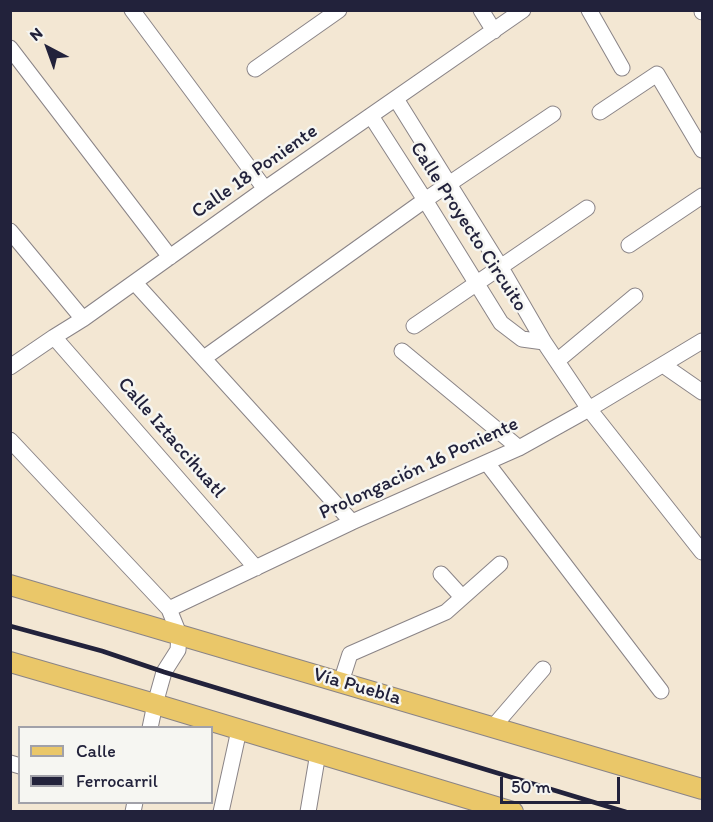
<!DOCTYPE html>
<meta charset="utf-8">
<style>
body{margin:0}
#map{position:relative;width:713px;height:822px;overflow:hidden;background:#f3e7d3;font-family:Itim,sans-serif}
canvas{display:block}
.frame{position:absolute;inset:0;border:12px solid #22223b;pointer-events:none}
.legend{position:absolute;left:18px;top:726px;width:195px;height:78px;box-sizing:border-box;background:#f6f6f2;border:2px solid #a1a1a9;margin:0;padding:8px 10px;list-style:none;font-size:18px;color:#22223b}
.legend li{display:flex;align-items:center;gap:12px;height:30px}
.legend b{width:30px;border:2px solid #a1a1a9}
.north{position:absolute;left:18px;top:18px;width:60px;height:60px;-webkit-text-stroke:4px #f6f6f2;paint-order:stroke;rotate:319deg;font-size:16px;font-weight:700;line-height:24px;text-align:center;color:#22223b}
.north::after{content:'';display:block;margin:auto;width:21px;height:27px;background:#22223b;clip-path:polygon(50% 0,100% 100%,50% 72%,0 100%)}
.scale{position:absolute;left:500px;top:777px;width:120px;height:27px;box-sizing:border-box;border:3px solid #22223b;border-top:0;padding-left:8px;font-size:18px;line-height:21px;white-space:nowrap;color:#22223b;-webkit-text-stroke:4px #f6f6f2;paint-order:stroke}
</style>
<div id="map">
<canvas width="713" height="822"></canvas>
<div class="frame"></div>
<ul class="legend">
<li><b style="height:8px;background:#eac769"></b>Calle</li>
<li><b style="height:8px;background:#22223b"></b>Ferrocarril</li>
</ul>
<div class="north">N</div>
<div class="scale">50 m</div>
</div>
<script>
const ctx = document.querySelector('canvas').getContext('2d');
ctx.lineJoin = 'round';
function trace(path, color, width, dash) { ctx.strokeStyle = color; ctx.lineWidth = width; ctx.lineCap = dash ? 'butt' : 'round'; ctx.setLineDash(dash || []); ctx.stroke(path); }
function label(font, color, halo, rows, align = 'center') {
  ctx.font = font + ' Itim,sans-serif'; ctx.lineWidth = 5; ctx.setLineDash([]); ctx.textBaseline = 'middle'; ctx.strokeStyle = halo; ctx.fillStyle = color; for (const [text, x, y, turn = 0] of rows) {
    ctx.save(); ctx.translate(x, y); ctx.rotate((+turn || 0) * Math.PI / 180); ctx.textAlign = isNaN(turn) ? turn : align; if (halo) ctx.strokeText(text, 0, 0); ctx.fillText(text, 0, 0); ctx.restore();
  }
}
const minor = new Path2D(`
 M132,10l133,179
 M481,10l13,21
 M589,10l33,58
 M702,10v2
 M10,48l160,209
 M255,69l84,-59
 M396,99l104,167 44,76 45,67 113,143
 M600,112l57,-38 45,76
 M371,116l54,84 76,123 21,16 22,3
 M10,231l73,88
 M629,245l73,-49
 M135,283l217,239
 M414,326l173,-118
 M54,337l202,231
 M402,351l117,97
 M204,358l221,-158 128,-86
 M557,361l78,-65
 M663,365l39,27
 M10,367l44,-30 29,-18 182,-130 258,-179
 M10,440l159,169
 M487,463l174,228
 M441,574l21,23
 M341,682l9,-28 96,-42 54,-48
 M493,727l50,-58
 M150,728l5,-24 9,-32 14,-22 1,-16 -10,-25 183,-87 167,-74 70,-39 113,-68
 M10,763l10,3
 M133,812l2,-10
 M221,812l18,-82
 M308,812l10,-59`);
const major = new Path2D(`
 M10,585l692,204
 M10,662l145,42 358,108`);
trace(minor, '#8a8487', 17);
trace(major, '#8a8487', 22);
trace(minor, '#fff', 15);
trace(major, '#eac769', 20);
trace(new Path2D(`
 M10,626l92,25 62,21 462,140`), '#22223b', 4.5);
label('20px', '#22223b', '#f6f6f2', [
 ["Calle 18 Poniente",255,172,-35],
 ["Calle Proyecto Circuito",468,227,57],
 ["Calle Iztaccihuatl",171,438,49],
 ["Prolongación 16 Poniente",419,469,-25],
 ["Vía Puebla",357,687,16]
]);
</script>
